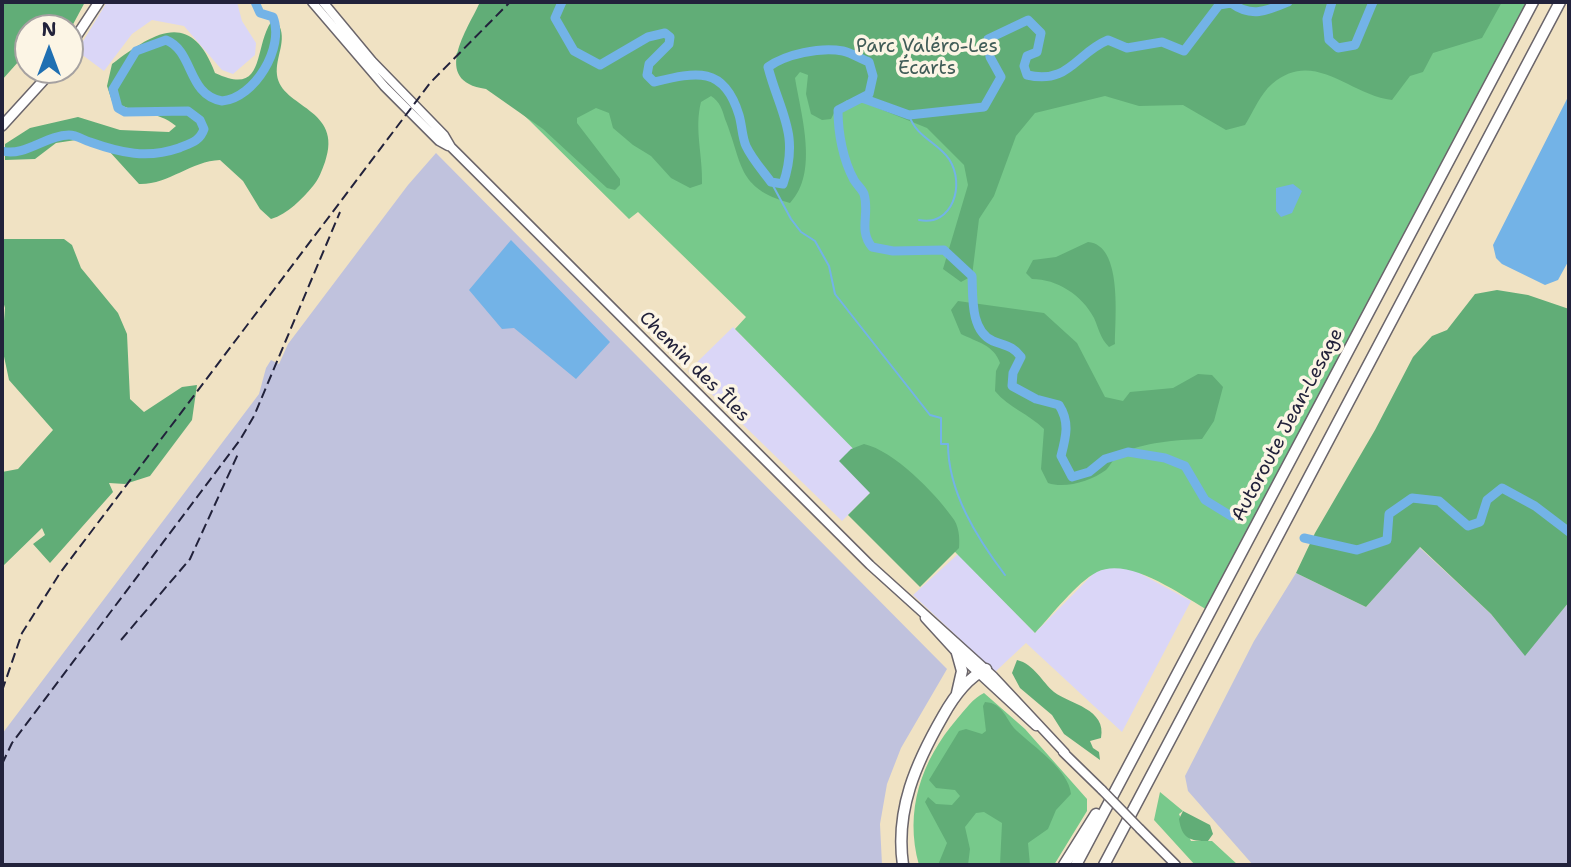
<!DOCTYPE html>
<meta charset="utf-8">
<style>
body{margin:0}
#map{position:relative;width:1571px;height:867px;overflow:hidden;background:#f0e2c3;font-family:"Shantell Sans",sans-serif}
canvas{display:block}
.frame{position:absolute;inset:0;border:4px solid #22223b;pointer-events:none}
.north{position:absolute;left:14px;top:14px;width:70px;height:70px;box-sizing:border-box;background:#fcf5e5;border:2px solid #a5a1a1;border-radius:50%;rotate:0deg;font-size:19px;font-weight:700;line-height:28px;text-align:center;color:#22223b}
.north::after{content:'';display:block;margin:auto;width:24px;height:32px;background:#1f6fb2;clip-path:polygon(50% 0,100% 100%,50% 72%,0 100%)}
</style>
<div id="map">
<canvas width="1571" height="867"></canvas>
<div class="frame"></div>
<div class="north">N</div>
</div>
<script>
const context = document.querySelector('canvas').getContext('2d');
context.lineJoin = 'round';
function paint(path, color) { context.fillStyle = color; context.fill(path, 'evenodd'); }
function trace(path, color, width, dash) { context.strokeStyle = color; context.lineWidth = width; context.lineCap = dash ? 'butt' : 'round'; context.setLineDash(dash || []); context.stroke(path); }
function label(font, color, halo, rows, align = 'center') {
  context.font = font + ' "Shantell Sans",sans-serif'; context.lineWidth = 7; context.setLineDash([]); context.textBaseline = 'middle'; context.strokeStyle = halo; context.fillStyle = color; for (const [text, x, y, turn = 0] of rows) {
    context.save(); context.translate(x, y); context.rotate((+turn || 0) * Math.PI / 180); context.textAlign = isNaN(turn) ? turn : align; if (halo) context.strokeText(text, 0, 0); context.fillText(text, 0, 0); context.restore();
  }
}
const built = new Path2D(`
 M107,2H237L242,21L256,43L255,55L233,74L222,70L184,26L152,20L132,34L104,71L77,51Z
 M733,327L884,479L842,521L688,371Z
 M958,554L1035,633L1094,573L1111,566L1130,568L1191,601L1122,732L1026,643L995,672L913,595Z`);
const industrial = new Path2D(`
 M436,153L947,669L901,748L887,784L880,824L882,865H2V734L259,394L266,368L271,360L279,364L288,344L408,185Z
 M1419,547L1491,614L1525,655L1569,602V865H1253L1188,791L1185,776L1254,641L1296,573L1366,607Z`);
const green = new Path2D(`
 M510,2H1533L1209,611C1181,595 1129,556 1097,572C1077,582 1051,616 1035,633L735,329L746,317L638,212L629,219L529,120L456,54Z
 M984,693L1025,729L1087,799V811L1054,865H919C904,811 921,761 957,719C965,710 973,698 984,693Z
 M1160,792L1183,811L1179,814L1191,841H1212L1238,865H1195L1154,820Z`);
const forest = new Path2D(`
 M2,2H85L70,30L28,28V65L19,61L2,80Z
 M480,2H1502L1482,38L1433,53L1423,72L1410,76L1392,100C1349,95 1314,48 1272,84C1261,93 1253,112 1245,125L1226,130L1183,105L1139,106L1105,96L1035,113L1016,136L994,196L979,219L972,276L961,282L943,269L968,185L964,165L927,128L863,102L847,100L837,107L831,119L822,120L811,114L806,94L808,75L800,72L795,78C801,115 819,173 790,203C736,188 743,163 725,119C722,109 720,102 711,96L701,102C694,129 703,156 702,184L690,188L671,178L651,156L633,145L613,128L609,113L596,108L577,118V123L620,179V185L615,190L607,188L543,129L486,89C430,81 468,29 480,2Z
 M271,22L278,23C288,41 275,56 277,75C281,108 344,108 325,162C322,170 319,179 313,186C302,199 288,214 271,219L260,209L243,181L220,160C191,161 168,185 139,184L109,151L89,138L56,143L35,159L5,160V144L30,128L78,117L120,130L169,132L176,126C157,110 134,114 112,101L107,86L112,64C153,33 191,8 215,73C266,97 253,50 271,22Z
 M2,239H64L72,245L81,268L118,313L127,334L130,399L144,412L182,387L197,385L192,420L150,476L125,484L109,483L113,492L50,563L33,544L45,535L42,528L2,567V472L18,469L53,430L9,380L2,347L5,308L2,298Z
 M1088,242C1123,245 1115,318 1115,344L1109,347C1100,338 1099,329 1094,318C1082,295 1057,279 1032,279L1026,273L1033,260L1056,257Z
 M1497,290L1528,295L1569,309V602L1525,656L1491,614L1420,547L1366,607L1296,573L1315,533L1375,430L1413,357L1432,336L1447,330L1475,294Z
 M958,301L1044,313L1077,343L1105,397L1123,401L1130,392L1173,388L1198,374L1212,375L1223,387L1214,421L1202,439C1176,440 1144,442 1120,454C1114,457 1111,465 1106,470C1091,481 1065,489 1048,483L1041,469L1044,429C1029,414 1009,408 995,391L996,371L1000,363C994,345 977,342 961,334L951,310Z
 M864,444C894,451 934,492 952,517C959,525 960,538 959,548L920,587L848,515L870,493L839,461L851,449Z
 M1017,660C1034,664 1042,682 1054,692C1070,704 1107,709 1101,738L1090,741L1093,748L1099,752L1100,760L1064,734L1052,715L1020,688L1012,673Z
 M985,702C1004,703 1006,721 1017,731C1034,747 1069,770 1071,794L1056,810L1048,829L1028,843L1030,865H1000L1002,823L984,812L976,813L965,827L970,849L968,865H938L947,843L925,802L928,797L936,804L952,805L960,796L955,790L936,788L929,780L959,731L966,729L982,734L986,731L983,706Z
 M1183,811L1210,825L1213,834L1208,841C1190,841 1182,839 1179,819Z`);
const water = new Path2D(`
 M1569,95V260L1558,280L1545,285L1502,264L1496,258L1493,245Z
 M1293,184L1302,191L1292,213L1281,217L1276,211V188Z
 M511,240L610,342L576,379L514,328L502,329L469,290Z`);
const stream = new Path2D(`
 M909,115C916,137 937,142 949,159C966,185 952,227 919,220
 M771,182L791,219L801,232L815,241L829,266L835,294L930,415L941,418V444H948C948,492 977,538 1005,575`);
const river = new Path2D(`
 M562,2L555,18L574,51L600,65L648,37L665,33L670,37L669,44L649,64L647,75L654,82C696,72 724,65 739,115C742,125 742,137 746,146C752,159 763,171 771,182L783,184C800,134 780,113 768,67C786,54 820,47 843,51C852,53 861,59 869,62L873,76L869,94L838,110C838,133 843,160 854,180C857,185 862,189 864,194C870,214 858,230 872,247L893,251L944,250L972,276C973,296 970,331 993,341C1006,346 1013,346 1021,357L1013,373L1012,386L1036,399L1059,405C1070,422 1066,437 1061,456L1072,477L1089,472L1105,459L1128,452L1165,458L1185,466L1205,500L1231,516
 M1332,2L1327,19L1329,40L1338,48L1355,45L1373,2
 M862,98L909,115L984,107L1001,77L990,57L988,39L1028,20L1041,33L1037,52L1027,56L1024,66L1027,75C1069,85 1076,53 1108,40L1127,48L1162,42L1184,51L1219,5L1231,3C1251,18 1267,11 1288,2
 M2,151C25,157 46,135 69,135C77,135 83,140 90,142C121,153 147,159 179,148C191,143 200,141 204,129L200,120L188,111L125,112L118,108L113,89L136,51L166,40C194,51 187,95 222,101C255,98 285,47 273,17L260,13L255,2
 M1304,538L1357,550L1387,540L1389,514L1412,498L1439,501L1468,526L1480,522L1487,500L1502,488L1535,506L1569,532`);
const secondary = new Path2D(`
 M312,2L384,86L439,141L448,146
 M323,2L372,61L444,135L451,147L870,565L993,676L1065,753
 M925,618L957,653L1036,726
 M1063,752L1102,790
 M1140,829L1176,865`);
const primary = new Path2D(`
 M70,46L99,2
 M2,126L53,70`);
const highway = new Path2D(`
 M957,653L962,671L957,693
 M903,865C895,810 916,763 943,716C953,698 967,678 986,669
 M1064,865L1096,814
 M1076,865L1533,2
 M1104,865L1560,2`);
const rail = new Path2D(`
 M121,640L190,559L238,454
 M2,691L22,633L60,573L430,83L510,2
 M2,764L12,743L240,440L254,416L340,212`);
const secondaryBridge = new Path2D(`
 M1102,790L1140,829`);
const parkNames = [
 ["Parc Valéro-Les",927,47],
 ["Écarts",927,69]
];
const streetNames = [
 ["Chemin des Îles",694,367,45],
 ["Autoroute Jean-Lesage",1288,425,-62]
];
paint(built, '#dad6f7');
paint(industrial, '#c0c2dd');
paint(green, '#77c98b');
paint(forest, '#61ad77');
paint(water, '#73b3e7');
trace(stream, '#73b3e7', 2);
trace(river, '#73b3e7', 9);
trace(secondary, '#6a656b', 11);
trace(primary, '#6a656b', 12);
trace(highway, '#6a656b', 13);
trace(secondary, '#fff', 8);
trace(primary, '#fff', 9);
trace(highway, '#fff', 10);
trace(rail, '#22223b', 2, [10, 5]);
trace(secondaryBridge, '#6a656b', 11, []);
trace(secondaryBridge, '#fff', 8);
label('19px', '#405c57', '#fcf5e5', parkNames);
label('19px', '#22223b', '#fcf5e5', streetNames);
</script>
